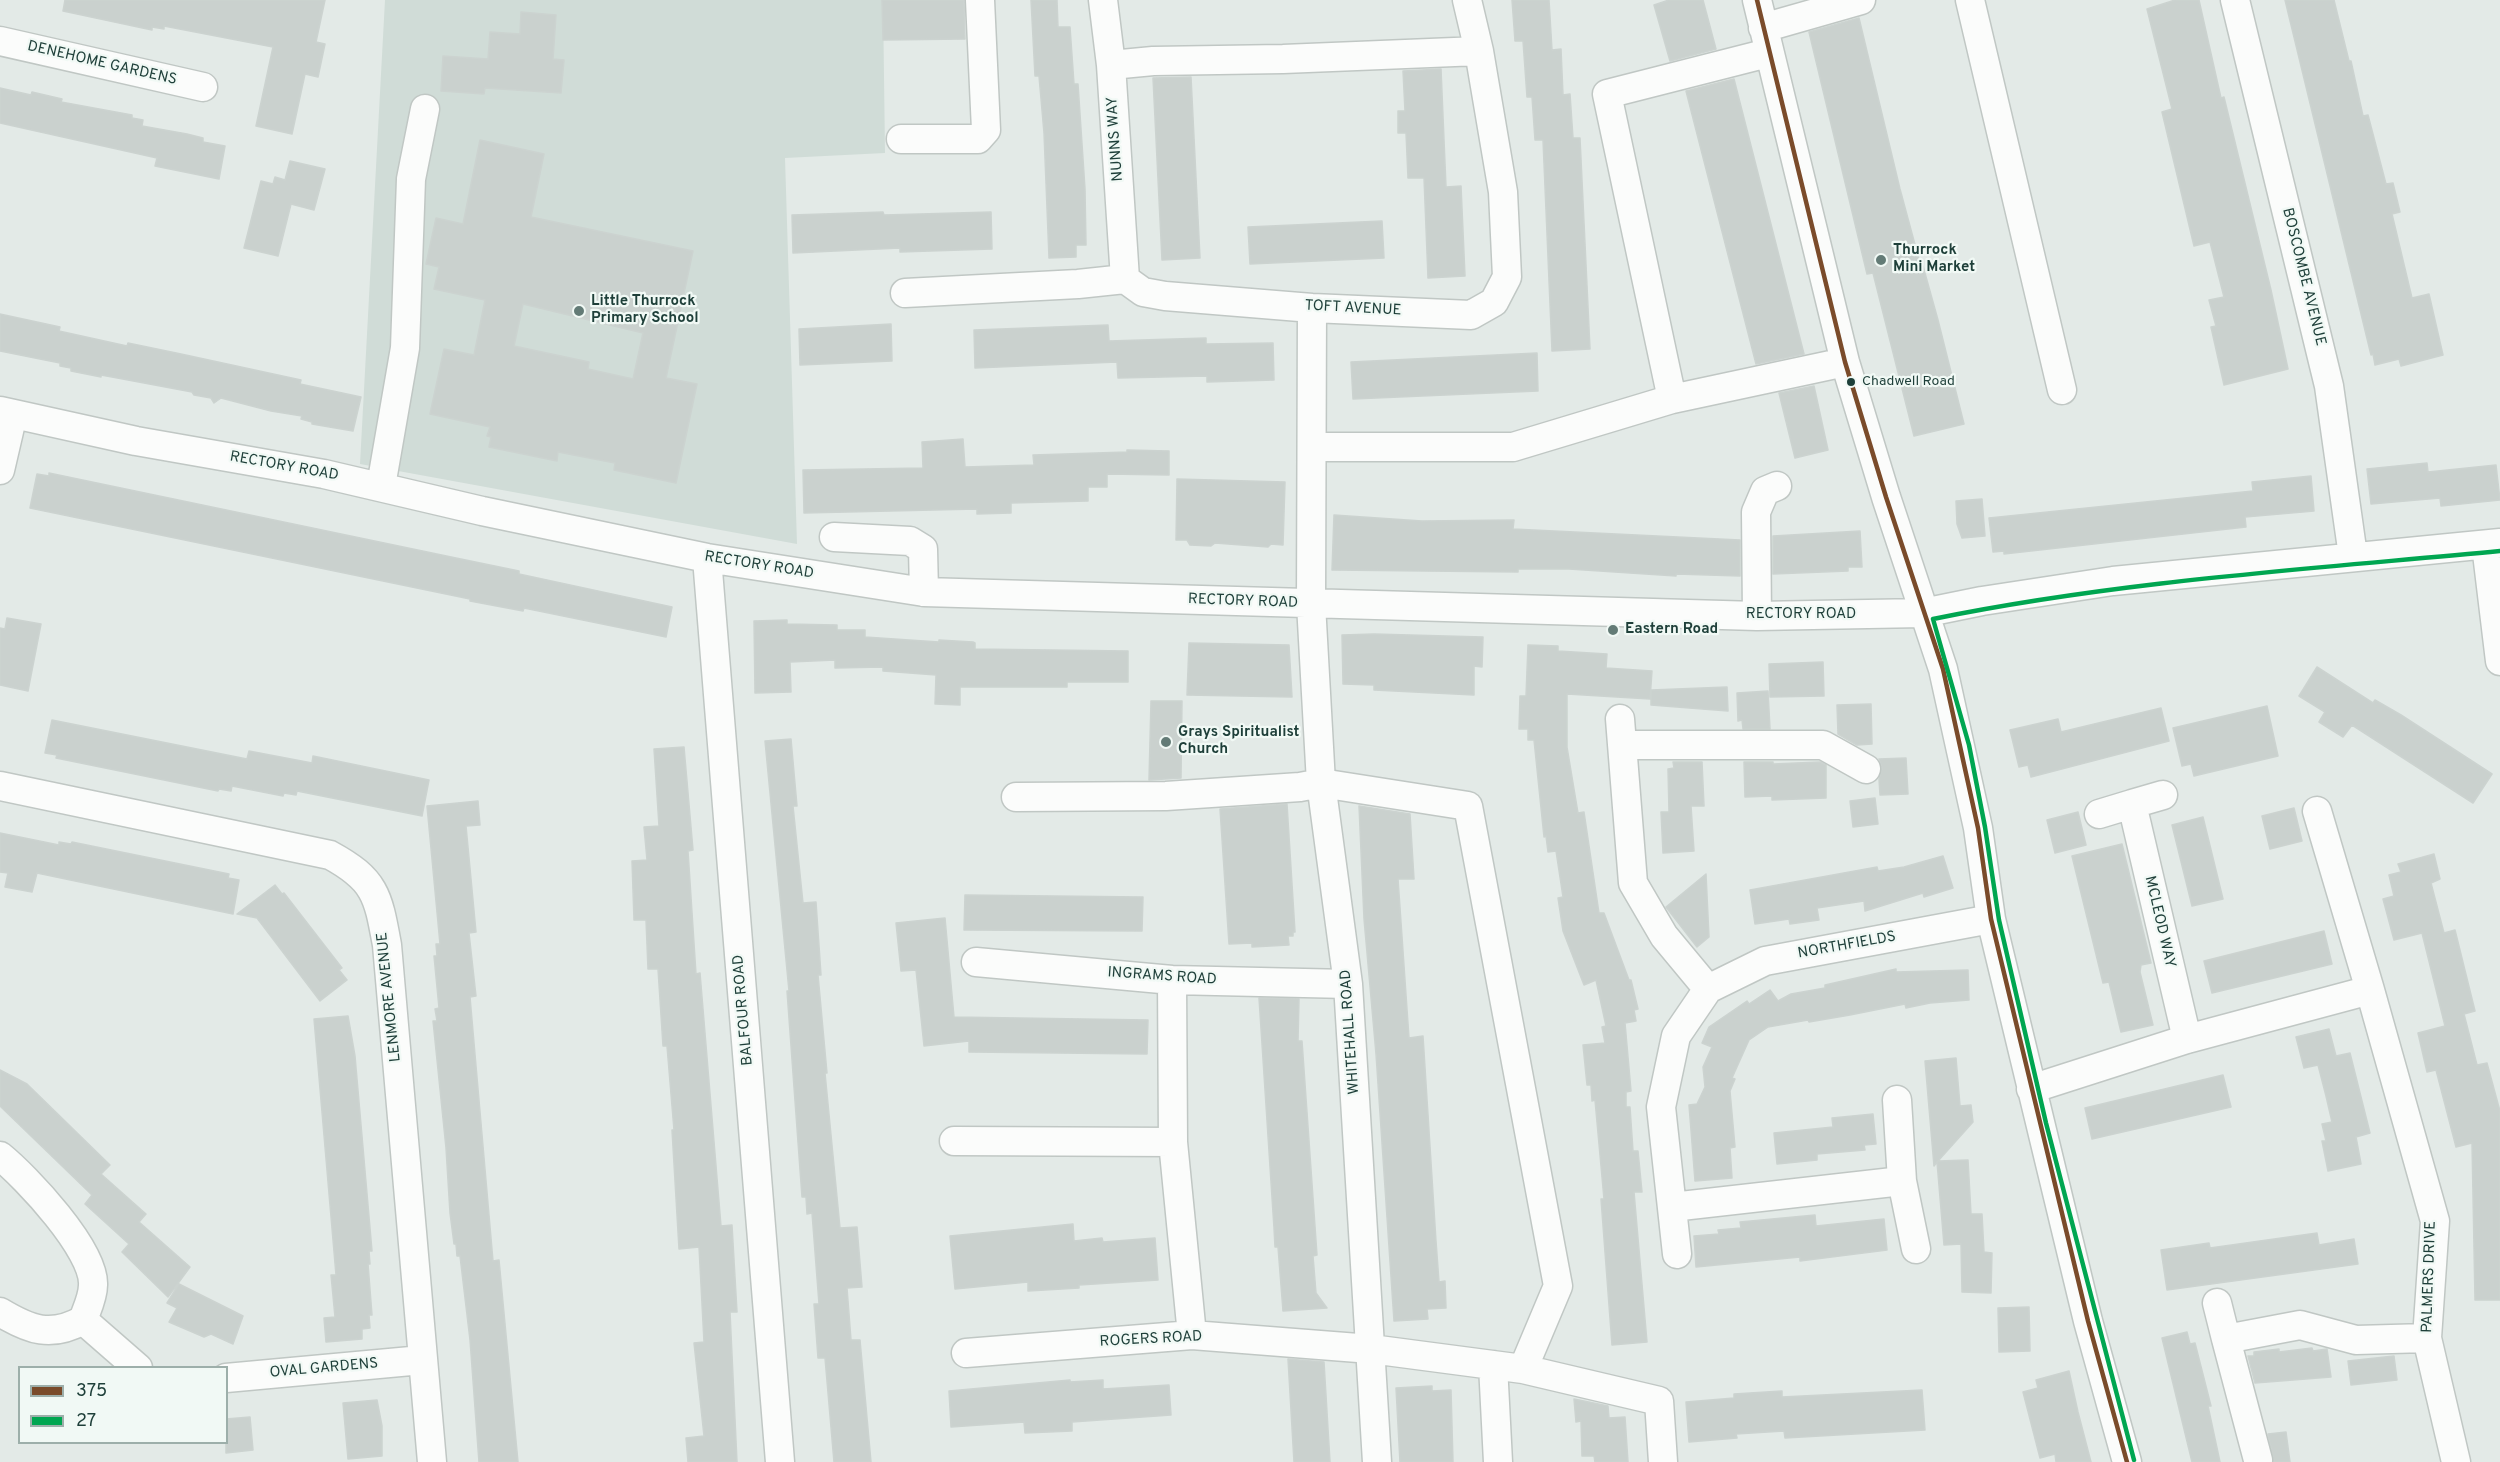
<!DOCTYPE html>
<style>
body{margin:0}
#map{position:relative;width:2500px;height:1462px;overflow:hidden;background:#e3eae7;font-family:Overpass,sans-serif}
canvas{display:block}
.legend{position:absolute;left:18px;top:1366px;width:210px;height:78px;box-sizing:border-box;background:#f1f9f5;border:2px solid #9dafaa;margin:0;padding:8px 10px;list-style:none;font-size:18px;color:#1e3f39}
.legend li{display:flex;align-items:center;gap:12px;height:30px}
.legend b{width:30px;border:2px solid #9dafaa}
</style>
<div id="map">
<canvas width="2500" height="1462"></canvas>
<ul class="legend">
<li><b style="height:8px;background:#7a4b2a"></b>375</li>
<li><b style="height:8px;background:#00a651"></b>27</li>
</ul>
</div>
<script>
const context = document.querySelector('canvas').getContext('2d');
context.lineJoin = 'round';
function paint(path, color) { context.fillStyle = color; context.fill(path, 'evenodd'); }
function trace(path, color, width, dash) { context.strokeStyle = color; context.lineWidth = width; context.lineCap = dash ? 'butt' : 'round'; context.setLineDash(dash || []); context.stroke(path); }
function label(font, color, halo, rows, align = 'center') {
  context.font = font + ' Overpass,sans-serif'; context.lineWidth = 4.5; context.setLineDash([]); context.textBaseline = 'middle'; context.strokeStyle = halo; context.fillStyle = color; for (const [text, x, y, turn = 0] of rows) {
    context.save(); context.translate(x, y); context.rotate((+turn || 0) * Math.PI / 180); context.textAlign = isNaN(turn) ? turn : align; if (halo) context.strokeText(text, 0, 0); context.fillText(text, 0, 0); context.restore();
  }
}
const built = new Path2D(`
 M385,0H883L885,153L785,158L797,544L360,464Z`);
const building = new Path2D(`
 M65,0H325L316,42L325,44L318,77L305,74L292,134L256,126L273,47L164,26V29L152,27V30L63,11Z
 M882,0H964L965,39L883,40Z
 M1031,0H1057L1058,27H1070L1074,84H1078L1085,189L1086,245H1076V257L1049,258L1044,133L1039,76H1035Z
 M1512,0H1549L1552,50L1561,49L1563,95L1570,94L1573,138H1580L1590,349L1552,351L1543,140H1535L1532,97H1527L1523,41H1515Z
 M1669,0H1703L1716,49L1670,61L1654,5Z
 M2175,0H2199L2221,98L2224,97L2271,290L2288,369L2224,385L2211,327L2216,326L2209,300L2224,297L2210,242L2194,246L2162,112L2172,109L2147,9Z
 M2285,0H2334L2349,61H2351L2363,116L2368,115L2386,184L2393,183L2400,212L2392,214L2412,298L2429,294L2443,355L2401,366L2399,359L2375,365L2373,354L2371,355Z
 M521,12L556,15L553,59L564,60L561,93L485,88L484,94L441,91L443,56L488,59L490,32L520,34Z
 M1859,18L1900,189L1921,267L1923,266L1938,320L1964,424L1914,436L1873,273L1867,274L1809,32Z
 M1441,69L1446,187L1461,186L1465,276L1428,278L1424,178H1408L1406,133H1398V111H1405L1403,71Z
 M1191,77L1200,258L1162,260L1153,78Z
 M1734,79L1804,354L1756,364L1686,91Z
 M0,88L31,95L32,92L62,99L61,102L132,115V118L143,120L142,126L187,134L203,138V142L225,146L219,179L155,166L157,158L0,123Z
 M480,140L544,154L531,217L693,251L666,378L697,384L676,483L614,470L615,463L558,452L557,461L489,447L491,437L487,436L490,427L430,414L444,349L474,355L485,300L434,289L439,267L426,264L436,218L463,224ZM523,304L643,333L633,379L588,369L589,362L514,346Z
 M290,161L325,169L314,210L291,204L278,256L244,248L261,181L273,184L275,177L285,180Z
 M883,212L884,215L991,212L992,249L900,252V248L793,253L792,215Z
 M1382,221L1384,258L1250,264L1248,227Z
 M0,314L60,327L59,331L127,346L128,343L181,354L301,380L300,384L361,397L353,431L312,424V422L301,419L302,416L271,411L221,398L214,403L211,398L194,395L192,392L112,377L101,375V377L71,371V368L60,366V363L0,351Z
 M891,324L892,361L800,365L799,329Z
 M1108,325L1109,341L1206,338V344L1273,343L1274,380L1207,382V376L1118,378L1117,362L975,368L974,330Z
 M1537,353L1538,391L1353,399L1351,362Z
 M1814,386L1828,450L1795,458L1779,393Z
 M963,439L965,467L1034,465L1033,455L1127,452V450L1169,451V475L1107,474V487H1088V501L1011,503V513L977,514V509L804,513L803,470L923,468L922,442Z
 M2427,463L2428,472L2496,465L2500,500L2441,506L2440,498L2371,504L2367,469Z
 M49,473L456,558L519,571V574L672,607L666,637L524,608L523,611L470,601V599L30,508L37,474L49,476Z
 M2311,476L2314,511L2245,517L2246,527L2004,554V551L1993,552L1989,518L2253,491L2252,482Z
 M1177,479L1285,482L1283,545L1271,544L1268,547L1215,543L1211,546L1190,545L1187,540H1176Z
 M1982,499L1985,536L1962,538L1957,524L1956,501Z
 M1334,515L1422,521L1514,520L1513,529L1740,540V576L1676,574V576L1569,569H1518V572L1332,570Z
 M1860,531L1862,567H1848V571L1773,574V536Z
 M7,618L41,624L28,691L0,685V628L5,629Z
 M787,620V624L837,625V630H865V637L939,642V640L973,642L975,643V649L1128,651V682H1067V687H960V705L935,704L936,675L883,671V667L835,668V660L790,662L791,692L755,693L754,621Z
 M1374,634L1483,637L1482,667L1474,666V695L1374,690V685L1343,684L1342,635Z
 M1189,643L1289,645L1292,697L1187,695Z
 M1528,645L1558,646V651L1607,654L1606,668L1652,671L1650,699L1567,694V747L1578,813L1584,812L1599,913H1604L1629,980H1631L1638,1009L1634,1010L1636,1021L1625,1023L1631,1091L1626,1092V1107H1630L1633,1151H1638L1642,1192H1634L1647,1342L1612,1345L1601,1199H1604L1595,1100L1592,1101L1591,1085H1587L1583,1045L1605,1043L1602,1027L1606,1026L1596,980L1584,985L1563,931L1558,898L1563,897L1556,851L1548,852L1546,836L1544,837L1534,740H1528V729H1519L1520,696H1526Z
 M1823,662L1824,696L1770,697L1769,664Z
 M2317,667L2373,703L2375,700L2401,715L2492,774L2473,803L2352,725L2343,737L2319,722L2325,712L2299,696Z
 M1727,687L1728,711L1651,705V690Z
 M1768,691L1770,729H1743L1742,720L1738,721L1737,693Z
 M1151,701H1182L1181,778L1149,780Z
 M1871,704L1872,744L1857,745L1838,734L1837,705Z
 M2267,706L2278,756L2194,776L2191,764L2182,766L2173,728Z
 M2161,708L2169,741L2031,777L2028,765L2019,767L2010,730L2058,719L2061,732Z
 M52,720L247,759L249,751L312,763L313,756L429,780L422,816L297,791L296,795L284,793L283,796L232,786L231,791L219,789L218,791L56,758L57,755L45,753Z
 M791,739L797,806H793L803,903L816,902L821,975H818L827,1073H825L840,1228L857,1227L862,1287L847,1288L851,1340H860L871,1462H834L825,1358H818L814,1304H819L812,1213L807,1214L806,1197H802L787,991H789L765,741Z
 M684,747L693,850L688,851L696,974L700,973L721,1226L732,1225L737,1312H730L737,1462H688L686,1438L704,1436L694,1343L704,1342L699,1247L679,1249L672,1130H674L667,1046H663L658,969H648L646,920H634L632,861L647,860L644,827L659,826L654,749Z
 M1906,758L1908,794L1880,795L1879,779L1882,768L1879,759Z
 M1673,762H1702L1704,806H1691L1694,851L1663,853L1661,812H1669L1668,769L1674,768Z
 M1744,762H1773V764L1820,762L1826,765V798L1772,800V796L1745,797Z
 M1875,798L1878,824L1853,827L1850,801Z
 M478,801L480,825L466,826L476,932L469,933L476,996L470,997L493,1261L499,1260L518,1462H479L470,1340L460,1256H457L456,1244H454L450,1213L446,1148L433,1021H437L435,1009L439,1008L434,956H437L436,944H440L427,806Z
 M1287,804L1295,932H1293V936H1288L1289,945L1252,947V943L1229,944L1220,809Z
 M1359,806L1410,814L1414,879H1398L1409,1038L1423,1036L1436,1241L1439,1282L1445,1281L1446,1308L1427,1309L1428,1319L1394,1321L1376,1054L1364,919Z
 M2294,808L2302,841L2270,849L2262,816Z
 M2078,812L2086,845L2055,853L2047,820Z
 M2203,817L2223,899L2192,906L2172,825Z
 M0,833L59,845V842L71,844L72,842L229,874L228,878L239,880L233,914L37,873L32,892L5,887L8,873L0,872Z
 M2122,844L2151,963L2141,965L2140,972L2153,1025L2121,1032L2109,982L2103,983L2072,856Z
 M2434,854L2440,879L2431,883L2444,933L2455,930L2475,1011L2464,1014L2477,1065L2487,1063L2500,1111V1300H2475L2472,1143L2456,1147L2436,1070L2427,1072L2418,1033L2445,1026L2422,933L2394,940L2383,899L2394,896L2389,875L2401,872L2398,864Z
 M1943,856L1953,888L1924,897L1923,893L1865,911L1864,901L1817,908L1819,920L1790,924L1789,919L1755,924L1750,890L1877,867L1878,871L1904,867Z
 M1706,874L1709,937L1697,947L1666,907Z
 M275,885L282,894L284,893L342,968L339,970L347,980L320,1001L257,918L237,914Z
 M965,895L1143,897L1142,931L964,930Z
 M945,918L954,1017L1148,1020L1147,1054L969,1052V1041L924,1046L916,970L901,971L896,923Z
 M2324,931L2332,964L2212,993L2204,961Z
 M1896,969V972L1968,970L1969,1000L1930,1003L1906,1008L1905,1004L1850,1015L1809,1022L1808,1020L1768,1027L1749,1040L1732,1078L1735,1079L1730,1091L1735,1147L1730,1148L1732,1178L1695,1181L1689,1105L1697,1104L1705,1087L1703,1067L1712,1047L1702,1043L1709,1027L1747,1001L1749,1004L1770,990L1778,1001L1791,994L1825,988V985Z
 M1259,998L1299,999L1298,1041H1302L1317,1255L1313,1256L1316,1293L1327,1308L1283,1311L1278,1247H1275L1274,1228Z
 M348,1016L355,1056L372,1251H369L370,1264H368L372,1315H369L370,1328L362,1329V1339L326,1342L324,1318L335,1317L331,1275H336L314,1019Z
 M2329,1029L2336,1056L2350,1053L2370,1133L2356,1137L2361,1164L2328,1171L2322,1141H2326L2322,1124L2332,1122L2326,1096L2318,1065L2304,1068L2296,1037Z
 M1956,1058L1960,1106L1971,1105L1973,1122L1938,1161L1968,1160L1971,1214H1982L1984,1252L1992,1253L1991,1293L1962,1292L1961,1244L1944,1245L1937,1162L1934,1166L1925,1061Z
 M0,1070L27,1084L110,1165L101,1174L146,1214L139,1222L190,1267L168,1297L122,1252L129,1244L85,1204L92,1195L0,1106Z
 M2223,1075L2231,1107L2092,1139L2085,1108Z
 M1873,1114L1876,1144L1864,1145L1865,1150L1817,1154V1160L1777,1164L1774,1133L1833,1127L1832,1118Z
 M1815,1215L1816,1226L1884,1219L1887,1250L1800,1261V1257L1696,1267L1694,1236L1719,1234L1718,1230L1741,1228L1740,1222Z
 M1073,1224L1074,1241L1102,1238L1103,1242L1155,1238L1158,1280L1079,1285V1288L1028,1291V1282L955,1289L950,1236Z
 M2317,1233L2319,1245L2354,1239L2358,1264L2167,1290L2161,1250L2209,1243L2210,1248Z
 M179,1284L243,1316L233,1344L211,1334L204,1337L169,1322L177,1308L167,1303Z
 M2029,1307L2030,1351L1999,1352L1998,1308Z
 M2187,1332L2190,1344L2195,1343L2211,1406H2208L2220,1462H2192L2184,1429L2162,1338Z
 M2312,1348L2313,1351L2327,1349L2331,1377L2255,1383L2248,1356H2254V1352L2279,1349V1352Z
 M2394,1356L2397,1380L2351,1385L2348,1361Z
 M1288,1359L1324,1362L1330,1462H1294Z
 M2069,1371L2078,1412L2091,1462H2056L2055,1454L2040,1458L2023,1392L2038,1388L2036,1380Z
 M1070,1380V1382L1103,1380V1389L1169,1385L1171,1415L1072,1422V1431L1025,1433L1024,1422L951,1427L949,1391Z
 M1432,1386V1391L1451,1390L1453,1462H1400L1396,1388Z
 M1922,1390L1925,1430L1785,1438L1784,1431L1736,1434L1737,1438L1689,1442L1686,1402L1734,1398V1394L1782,1391V1397Z
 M1574,1399L1608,1406L1609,1418L1625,1417L1628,1462H1595L1594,1456H1582L1581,1421L1576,1422Z
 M377,1400L382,1426V1456L348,1459L343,1403Z
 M250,1417L253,1450L226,1453V1419Z
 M2286,1432L2290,1462H2274L2268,1434Z`);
const minor = new Path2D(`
 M1103,0L1111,65L1125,279
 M1757,0L1845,362L1886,497L1943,669L1978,828L1991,919L2088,1321L2127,1462
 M1970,0L2062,390
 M2235,0L2329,386L2353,556
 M1763,28L1861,0
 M0,41L203,87
 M1111,65L1153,61L1283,59L1479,51
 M901,139H978L986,130L980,0
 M905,293L1078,284L1125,279L1143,292L1165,296L1312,308L1471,315L1494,302L1507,277L1503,192L1479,51L1467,0
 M1312,308L1311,604L1321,783L1348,984L1377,1462
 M1672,399L1607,94L1768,53
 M0,411L136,441L324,474L482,511L707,558L924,592L1757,616L1923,613L1982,601L2113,581L2500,543
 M1312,447H1513L1672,399L1845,362
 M0,470L13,414
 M381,486L405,348L411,179L425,109
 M834,537L910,541L923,549L924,592
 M2486,545L2500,661
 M707,558L780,1462
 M1757,616L1756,512L1765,491L1777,486
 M1620,719L1633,883L1664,936L1708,989
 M1622,745H1823L1866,769
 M0,786L330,855C376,880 378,896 387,945L432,1462
 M1016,797L1166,796L1300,787L1321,783L1468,806L1558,1286L1523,1369
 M2132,804L2163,795
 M2317,811L2370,990
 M2099,814L2132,804L2187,1039
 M976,962L1172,980L1348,984
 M1172,980L1173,1142L1192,1335
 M2031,1089L2187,1039L2370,990L2435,1221L2427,1338L2456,1462
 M1897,1100L1902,1181L1916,1249
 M954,1141L1173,1142
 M0,1156C26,1177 95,1250 93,1285C93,1297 87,1309 83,1320C51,1338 30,1330 0,1312
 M1672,1207L1902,1181
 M1677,1254L1661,1107L1676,1036L1708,989L1765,961L1991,919
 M2217,1303L2226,1339
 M83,1320L138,1368
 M966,1353L1192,1335L1371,1349L1523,1369L1659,1401L1663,1462
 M1493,1365L1498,1462
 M226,1378L422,1360
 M2258,1460L2226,1339L2300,1325L2356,1340L2427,1338`);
const bus1 = new Path2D(`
 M1757,0L1845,362L1886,497L1943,669L1978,828L1991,919L2088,1321L2127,1462`);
const bus2 = new Path2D(`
 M2134,1460L2046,1123L1999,920L1985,827L1969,745L1933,619C2119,581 2311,569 2500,551`);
const markers = [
 [1881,260,6,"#637b76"],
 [579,311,6,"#637b76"],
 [1851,382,5,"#1e3f39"],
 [1613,630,6,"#637b76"],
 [1166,742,6,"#637b76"]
];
const busNames = [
 ["Chadwell Road",1862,382]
];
const streetNames = [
 ["DENEHOME GARDENS",102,64,13],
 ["NUNNS WAY",1116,139,-94],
 ["BOSCOMBE AVENUE",2303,277,76],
 ["TOFT AVENUE",1353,309,3],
 ["RECTORY ROAD",284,467,10],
 ["RECTORY ROAD",759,566,9],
 ["RECTORY ROAD",1243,602,2],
 ["RECTORY ROAD",1801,615],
 ["MCLEOD WAY",2159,922,77],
 ["NORTHFIELDS",1847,946,-10],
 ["INGRAMS ROAD",1162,977,4],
 ["LENMORE AVENUE",390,997,-96],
 ["BALFOUR ROAD",744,1010,-95],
 ["WHITEHALL ROAD",1351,1032,-94],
 ["PALMERS DRIVE",2430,1277,-88],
 ["ROGERS ROAD",1151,1340,-3],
 ["OVAL GARDENS",324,1369,-5]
];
const poiNames = [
 ["Thurrock",1893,251],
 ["Mini Market",1893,268],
 ["Little Thurrock",591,302],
 ["Primary School",591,319],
 ["Eastern Road",1625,630],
 ["Grays Spiritualist",1178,733],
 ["Church",1178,750]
];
paint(built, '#d0dcd7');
paint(building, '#cad1ce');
trace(building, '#ccd3d0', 1.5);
trace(minor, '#c0c7c4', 31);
trace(minor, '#fbfcfb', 28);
trace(bus1, '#7a4b2a', 4.5);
trace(bus2, '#00a651', 4.5);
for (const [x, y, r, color] of markers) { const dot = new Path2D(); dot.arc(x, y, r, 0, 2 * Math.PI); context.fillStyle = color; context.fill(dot); trace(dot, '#f1f9f5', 2); }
label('14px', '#1e3f39', '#f1f9f5', busNames, 'left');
label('15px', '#1e3f39', '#f1f9f5', streetNames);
label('bold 15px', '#1e3f39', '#f1f9f5', poiNames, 'left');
</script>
